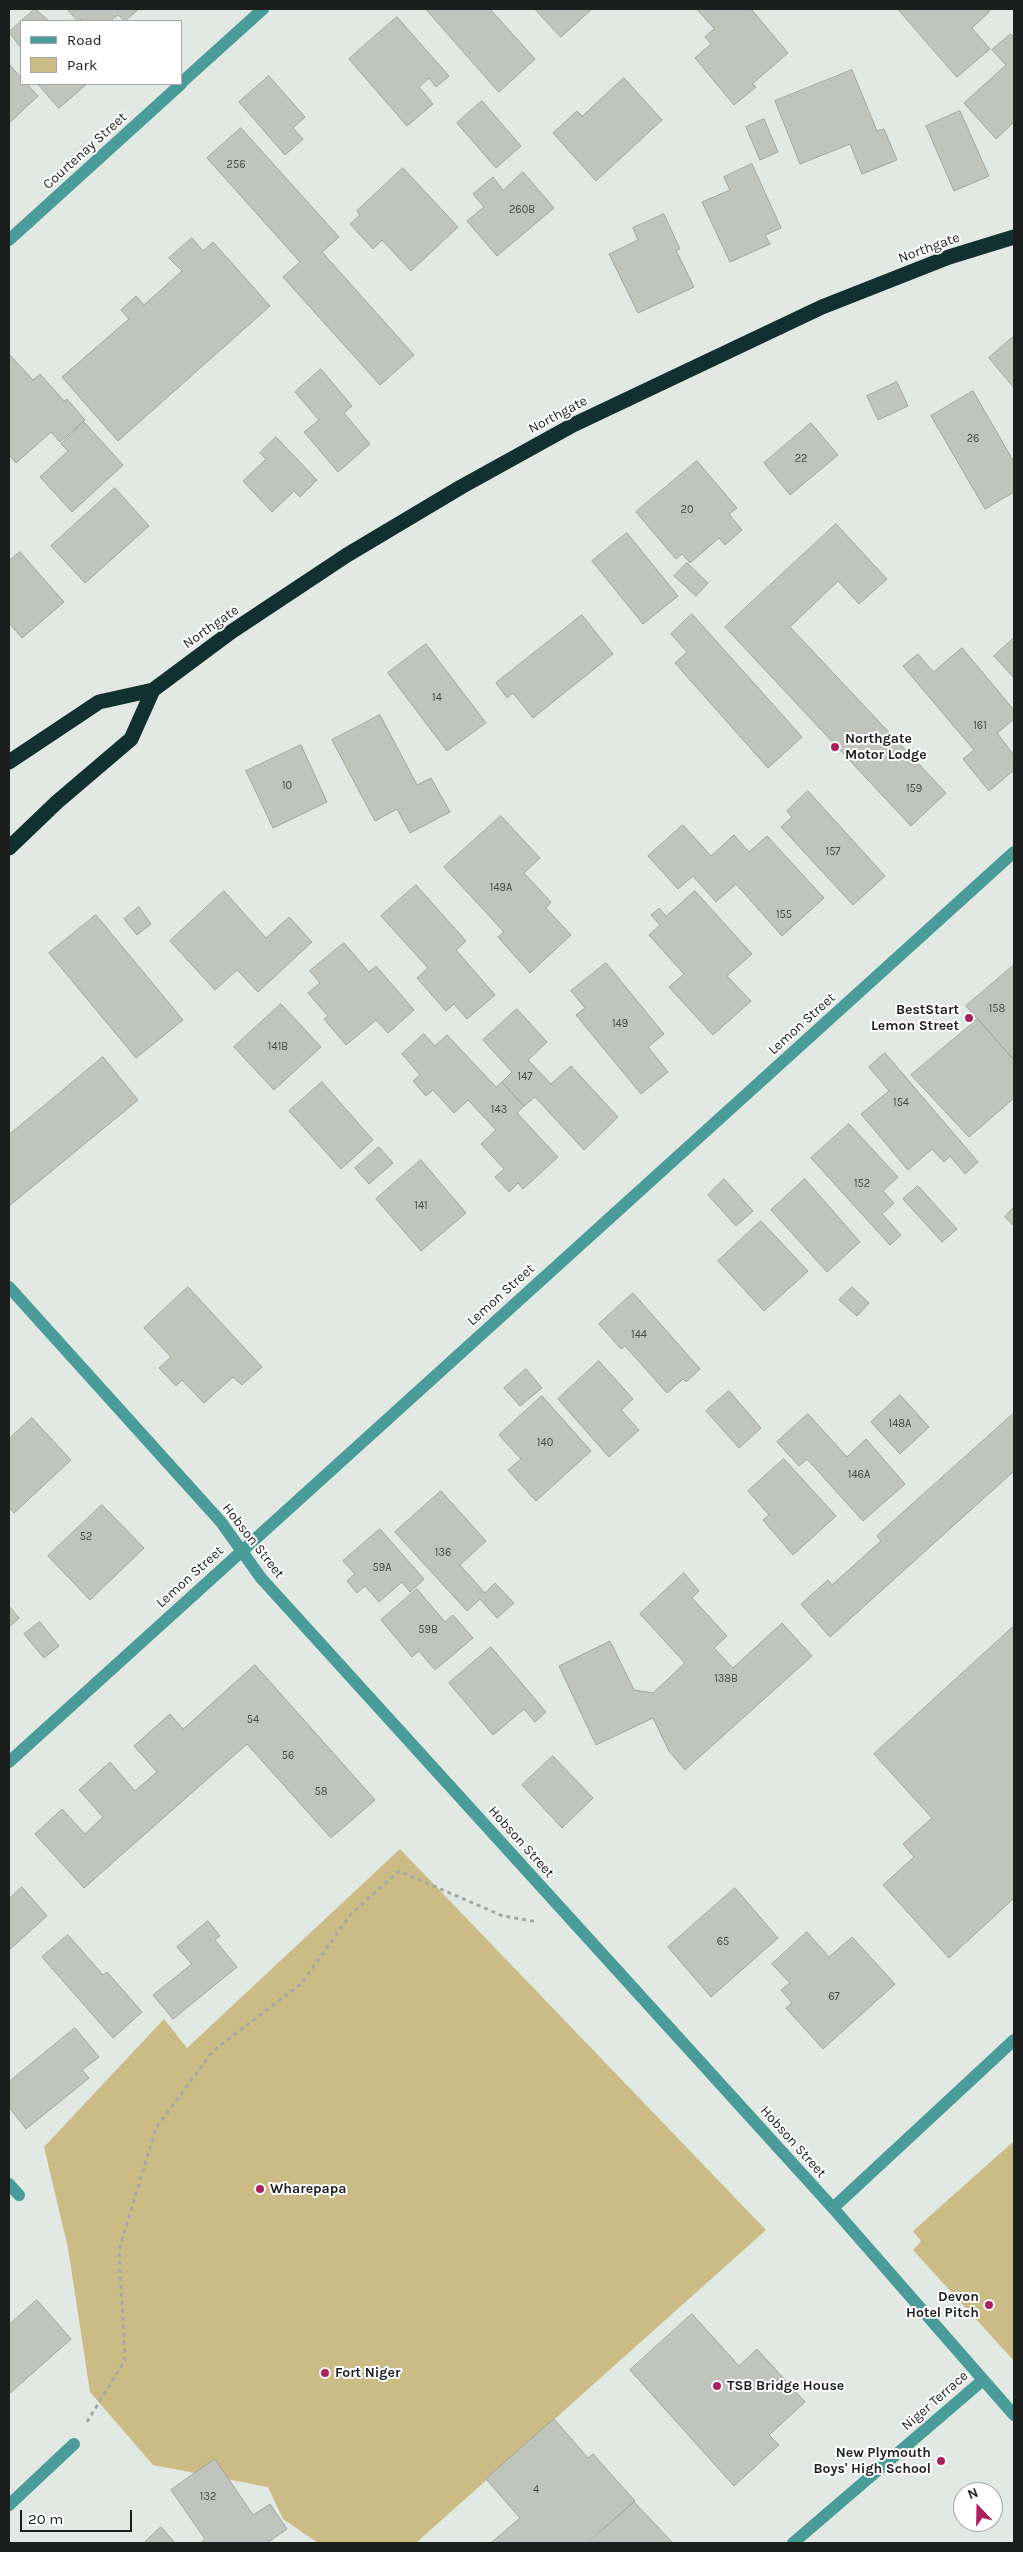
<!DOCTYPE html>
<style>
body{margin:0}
#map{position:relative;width:1023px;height:2552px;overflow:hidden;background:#e2e9e5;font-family:Karla,sans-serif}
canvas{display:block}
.frame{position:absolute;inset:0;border:10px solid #1c1e1d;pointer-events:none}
.legend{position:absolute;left:20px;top:20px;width:162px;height:65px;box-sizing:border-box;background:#fff;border:1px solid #a4a5a5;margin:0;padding:6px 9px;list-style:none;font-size:15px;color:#1c1e1d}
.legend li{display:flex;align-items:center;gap:10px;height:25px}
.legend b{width:25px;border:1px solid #a4a5a5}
.north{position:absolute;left:953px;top:2482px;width:50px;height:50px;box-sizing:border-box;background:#fff;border:1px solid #a4a5a5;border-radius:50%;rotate:339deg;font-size:14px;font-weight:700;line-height:20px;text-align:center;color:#1c1e1d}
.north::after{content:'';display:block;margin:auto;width:18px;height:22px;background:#ac2060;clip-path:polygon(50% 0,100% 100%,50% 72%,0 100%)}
.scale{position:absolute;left:20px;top:2510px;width:112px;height:22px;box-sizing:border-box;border:2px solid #1c1e1d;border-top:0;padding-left:6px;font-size:15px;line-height:18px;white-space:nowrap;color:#1c1e1d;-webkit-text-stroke:4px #fff;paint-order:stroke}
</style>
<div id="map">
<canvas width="1023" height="2552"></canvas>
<div class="frame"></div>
<ul class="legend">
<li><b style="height:6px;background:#499c98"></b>Road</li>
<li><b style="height:14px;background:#cbbc85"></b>Park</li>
</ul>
<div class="north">N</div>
<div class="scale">20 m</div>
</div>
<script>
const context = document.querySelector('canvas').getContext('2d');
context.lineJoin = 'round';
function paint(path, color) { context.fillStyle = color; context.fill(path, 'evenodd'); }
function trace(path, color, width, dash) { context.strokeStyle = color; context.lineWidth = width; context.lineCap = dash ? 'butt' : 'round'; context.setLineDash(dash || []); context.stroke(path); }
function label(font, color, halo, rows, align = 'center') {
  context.font = font + ' Karla,sans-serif'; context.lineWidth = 4; context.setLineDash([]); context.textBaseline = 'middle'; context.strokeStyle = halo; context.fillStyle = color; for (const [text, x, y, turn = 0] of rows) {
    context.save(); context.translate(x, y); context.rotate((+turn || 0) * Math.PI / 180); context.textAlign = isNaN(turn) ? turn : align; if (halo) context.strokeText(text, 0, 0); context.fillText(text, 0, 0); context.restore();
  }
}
const green = new Path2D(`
 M400,1849L766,2230L416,2543H318L283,2519L268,2487L153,2465L90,2392L68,2248L44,2147L164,2019L187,2048Z
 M1014,2141V2361L913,2250L921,2241L913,2231Z`);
const building = new Path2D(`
 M35,9L49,21H21V48L9,32Z
 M67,9H139L125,21L118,15L110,21H83L81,19L78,21Z
 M426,9H490L535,59L499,92Z
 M535,9H592L561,37Z
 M697,9H751L788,53L752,84L756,87L734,105L695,58L711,44L705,37L714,29Z
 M898,9H990L988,13L972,28L990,49L957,77Z
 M397,17L449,76L436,87L429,78L419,87L433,104L407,126L349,59Z
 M1011,34L1014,38V122L996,139L964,103L1006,65L992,50Z
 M9,64L21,78V84H27L38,96L9,123Z
 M852,70L877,131L884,129L897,160L862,174L850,144L800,164L775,101Z
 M269,76L305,117L293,128L303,139L285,155L239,102Z
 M624,78L662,120L596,181L553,133L577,111L582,116Z
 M38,84H87L59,108Z
 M482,101L521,146L496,168L457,123Z
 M960,111L989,176L954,191L926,126Z
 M764,119L778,152L760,160L746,127Z
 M241,128L339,237L322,252L414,355L380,385L283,277L300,262L207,158Z
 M752,164L781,228L765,235L770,244L730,262L702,202L730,190L724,177Z
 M403,168L458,227L411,271L382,240L373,249L350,224L360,215L357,211Z
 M523,172L554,208L497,256L467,221L484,207L473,194L493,177L503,190Z
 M664,214L680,249L676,250L694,287L638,313L609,254L638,240L633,228Z
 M192,238L203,251L213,242L270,306L118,441L62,377L129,319L121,310L136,296L144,305L182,271L169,258Z
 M1014,336V388L989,358Z
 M9,354L33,380L40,374L64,401L67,399L85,420L60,442L51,432L16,463L9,455Z
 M321,369L352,406L344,413L370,444L338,472L304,432L319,420L295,392Z
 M897,382L908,406L878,420L867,396Z
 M973,391L1014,462V492L985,509L931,416Z
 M84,422L123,465L72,512L40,477L68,451L61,444Z
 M811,423L838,455L790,495L764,463Z
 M276,437L317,480L300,497L294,491L272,512L243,481L266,459L260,453Z
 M697,461L737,508L729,514L742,530L725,545L719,538L690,563L682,554L676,559L636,512Z
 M115,488L149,526L85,583L51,546Z
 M836,524L887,579L859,604L838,581L790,627L946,793L911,826L725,627Z
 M627,533L678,596L643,624L592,561Z
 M20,552L64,602L22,638L9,623V561Z
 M687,563L708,583L696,596L674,576Z
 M692,614L802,737L768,768L675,663L687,652L671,634Z
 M582,615L613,654L533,718L513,693L507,698L496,683Z
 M1014,638V678L994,656Z
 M426,644L486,723L447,751L388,673Z
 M962,648L1014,710V719L997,733L1014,755V770L989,791L963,759L974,750L903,666L918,654L933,672Z
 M380,715L417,785L431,778L450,812L410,833L397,809L375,821L332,740Z
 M301,745L327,802L273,828L246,771Z
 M808,791L885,876L853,905L781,827L792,817L787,811Z
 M501,816L540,858L524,873L551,902L546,908L571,935L530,973L498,937L504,932L444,867Z
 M683,825L711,856L734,835L749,852L767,836L824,898L782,936L736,884L716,902L693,876L678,889L648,856Z
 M416,885L466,941L456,950L495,995L467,1019L454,1004L446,1011L417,978L428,968L381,916Z
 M224,891L266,938L289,917L312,942L258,992L237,970L215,990L170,941Z
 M695,891L752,954L727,976L751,1001L713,1035L669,987L684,974L649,935L660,925L651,915L659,908L666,916Z
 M139,907L151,924L137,935L124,919Z
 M96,915L183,1020L136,1058L49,953Z
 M344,943L369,972L376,966L414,1010L388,1033L376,1020L346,1045L324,1019L328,1016L308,993L320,983L310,971Z
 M606,963L664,1034L648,1047L668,1072L641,1094L576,1015L585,1008L571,991Z
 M1014,965V1060L966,1006Z
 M281,1004L321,1047L274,1090L234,1047Z
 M517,1009L547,1042L528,1060L551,1084L571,1066L618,1117L584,1150L535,1097L524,1106L502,1082L512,1072L483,1040Z
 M978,1019L1014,1060V1098L969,1137L911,1075Z
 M424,1034L435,1046L447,1035L496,1087L502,1082L524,1106L517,1113L558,1157L523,1189L518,1183L509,1192L495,1177L504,1169L481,1144L496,1130L468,1100L454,1113L433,1090L426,1096L413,1081L420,1075L402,1054Z
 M885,1053L978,1162L965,1174L950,1156L944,1162L932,1149L908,1170L861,1114L889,1091L869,1067Z
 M103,1057L138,1100L9,1206V1135Z
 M322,1082L373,1140L341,1169L289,1111Z
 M849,1124L898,1177L883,1191L894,1203L882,1214L901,1235L890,1245L811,1158Z
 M379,1147L393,1163L369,1184L355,1168Z
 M421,1160L466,1213L421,1251L376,1199Z
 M724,1179L753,1211L736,1226L708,1195Z
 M805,1179L860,1242L827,1272L771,1210Z
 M918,1186L957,1229L942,1242L903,1199Z
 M1014,1207V1226L1005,1217Z
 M761,1221L808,1271L764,1311L718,1261Z
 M188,1287L262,1367L242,1385L233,1377L204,1403L182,1380L176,1386L159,1368L171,1357L144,1328Z
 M852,1287L869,1303L857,1316L839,1300Z
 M633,1293L700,1369L686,1382L683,1379L667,1393L625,1346L621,1349L599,1324Z
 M599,1361L633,1399L621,1410L639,1430L609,1457L558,1399Z
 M526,1369L542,1388L520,1406L504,1388Z
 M729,1391L761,1428L739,1448L706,1411Z
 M900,1395L929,1427L900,1454L871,1422Z
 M542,1396L591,1451L536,1501L508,1470L521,1459L499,1435Z
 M1014,1413V1471L830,1637L801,1604L828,1580L832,1585L881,1541L877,1536Z
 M808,1414L847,1457L866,1439L905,1484L863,1521L807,1459L799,1466L777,1442Z
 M32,1418L71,1460L14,1513L9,1507V1439Z
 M784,1459L836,1516L793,1555L763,1520L769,1515L748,1491Z
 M441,1491L486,1541L460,1565L485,1593L495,1583L514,1603L497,1618L480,1599L467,1611L395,1532Z
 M102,1505L144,1548L90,1600L48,1556Z
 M380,1529L424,1579L410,1592L402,1582L379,1602L365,1586L357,1593L347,1581L355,1574L343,1561Z
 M684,1573L699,1591L692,1598L727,1636L714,1648L733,1668L782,1623L812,1656L685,1770L669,1751L653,1718L596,1745L559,1666L610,1641L634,1690L653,1693L685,1663L640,1614Z
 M417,1589L445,1622L453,1615L473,1638L435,1670L419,1651L412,1657L381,1620Z
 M9,1606L19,1618L9,1627Z
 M40,1622L59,1646L44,1658L24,1634Z
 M1014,1626V1898L949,1958L883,1885L914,1857L903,1844L932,1818L874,1754Z
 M491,1647L546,1712L535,1722L524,1709L493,1735L449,1683Z
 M255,1665L375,1800L331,1838L247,1744L84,1888L35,1834L62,1809L85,1834L103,1817L79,1790L110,1762L135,1791L157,1772L134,1746L170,1714L183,1729Z
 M553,1756L593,1798L562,1828L522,1785Z
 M22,1887L47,1916L9,1950V1899Z
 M735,1888L778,1938L711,1997L668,1947Z
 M208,1921L220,1936L215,1940L237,1967L173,2019L153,1995L192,1964L177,1947Z
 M807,1932L829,1957L852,1937L895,1984L823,2049L786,2008L792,2003L781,1990L790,1983L772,1964Z
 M68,1935L103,1975L107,1972L142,2012L113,2038L42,1957Z
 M75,2028L99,2057L82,2070L89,2078L26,2129L9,2107V2082Z
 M37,2300L71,2339L9,2394V2325Z
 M692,2314L739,2366L757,2349L805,2402L769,2435L779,2445L734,2486L630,2370Z
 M554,2419L588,2458L593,2454L635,2501L586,2543H491L520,2518L486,2479Z
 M215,2459L253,2515L270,2504L287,2529L267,2543H200L205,2539L171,2490Z
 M634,2502L673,2543H589Z
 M161,2527L175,2543H144Z`);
const path = new Path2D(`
 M87,2422L125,2360L119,2250L156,2128L213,2051L302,1983L350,1915L399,1871L503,1916L538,1922`);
const lane = new Path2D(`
 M9,2184L19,2195
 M833,2208L1014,2040`);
const street = new Path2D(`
 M181,83L263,9
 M9,240L181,84
 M9,1287L221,1522L261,1578L833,2208L1014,2415
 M9,1762L1014,852
 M9,2505L74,2444
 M793,2543L983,2380`);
const highway = new Path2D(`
 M9,762L99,702L153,690L231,632L347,555L461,487L573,425L822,307L949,257L1014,237
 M9,848L57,802L131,739L153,690`);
const markers = [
 [835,747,5,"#ac2060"],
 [969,1018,5,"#ac2060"],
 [260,2189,5,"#ac2060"],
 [989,2305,5,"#ac2060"],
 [325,2373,5,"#ac2060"],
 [717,2386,5,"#ac2060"],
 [941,2461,5,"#ac2060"]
];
const numberNames = [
 ["256",236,165],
 ["260B",522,210],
 ["26",973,439],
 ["22",801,459],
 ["20",687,510],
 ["14",437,698],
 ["161",980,726],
 ["10",287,786],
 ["159",914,789],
 ["157",833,852],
 ["149A",501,888],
 ["155",784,915],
 ["158",997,1009],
 ["149",620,1024],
 ["141B",278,1047],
 ["147",525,1077],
 ["154",901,1103],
 ["143",499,1110],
 ["152",862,1184],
 ["141",421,1206],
 ["144",639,1335],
 ["148A",900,1424],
 ["140",545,1443],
 ["146A",859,1475],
 ["52",86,1537],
 ["136",443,1553],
 ["59A",382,1568],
 ["59B",428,1630],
 ["138B",726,1679],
 ["54",253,1720],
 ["56",288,1756],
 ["58",321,1792],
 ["65",723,1942],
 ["67",834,1997],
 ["4",536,2490],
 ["132",208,2497]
];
const streetNames = [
 ["Courtenay Street",85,151,-42],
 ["Northgate",929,248,-20],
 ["Northgate",558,415,-28],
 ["Northgate",211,627,-35],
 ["Lemon Street",802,1024,-42],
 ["Lemon Street",501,1295,-42],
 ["Hobson Street",253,1541,52],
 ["Lemon Street",190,1577,-42],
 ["Hobson Street",521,1842,48],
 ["Hobson Street",793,2142,48],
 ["Niger Terrace",935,2401,-41]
];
const poiNames = [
 ["Northgate",845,739],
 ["Motor Lodge",845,755],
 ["BestStart",959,1010,"right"],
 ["Lemon Street",959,1026,"right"],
 ["Wharepapa",270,2189],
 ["Devon",979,2297,"right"],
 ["Hotel Pitch",979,2313,"right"],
 ["Fort Niger",335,2373],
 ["TSB Bridge House",727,2386],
 ["New Plymouth",931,2453,"right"],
 ["Boys' High School",931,2469,"right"]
];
paint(green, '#cbbc85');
paint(building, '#c1c4bd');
trace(building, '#a1a49d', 1);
trace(path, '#a3a8a5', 3, [4, 4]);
trace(lane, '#499c98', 12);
trace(street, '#499c98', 12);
trace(highway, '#12302f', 15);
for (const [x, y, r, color] of markers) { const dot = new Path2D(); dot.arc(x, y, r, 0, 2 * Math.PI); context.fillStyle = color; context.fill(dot); trace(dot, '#fff', 2); }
label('11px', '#454845', null, numberNames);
label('14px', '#1c1e1d', '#fff', streetNames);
label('bold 14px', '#1c1e1d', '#fff', poiNames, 'left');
</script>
